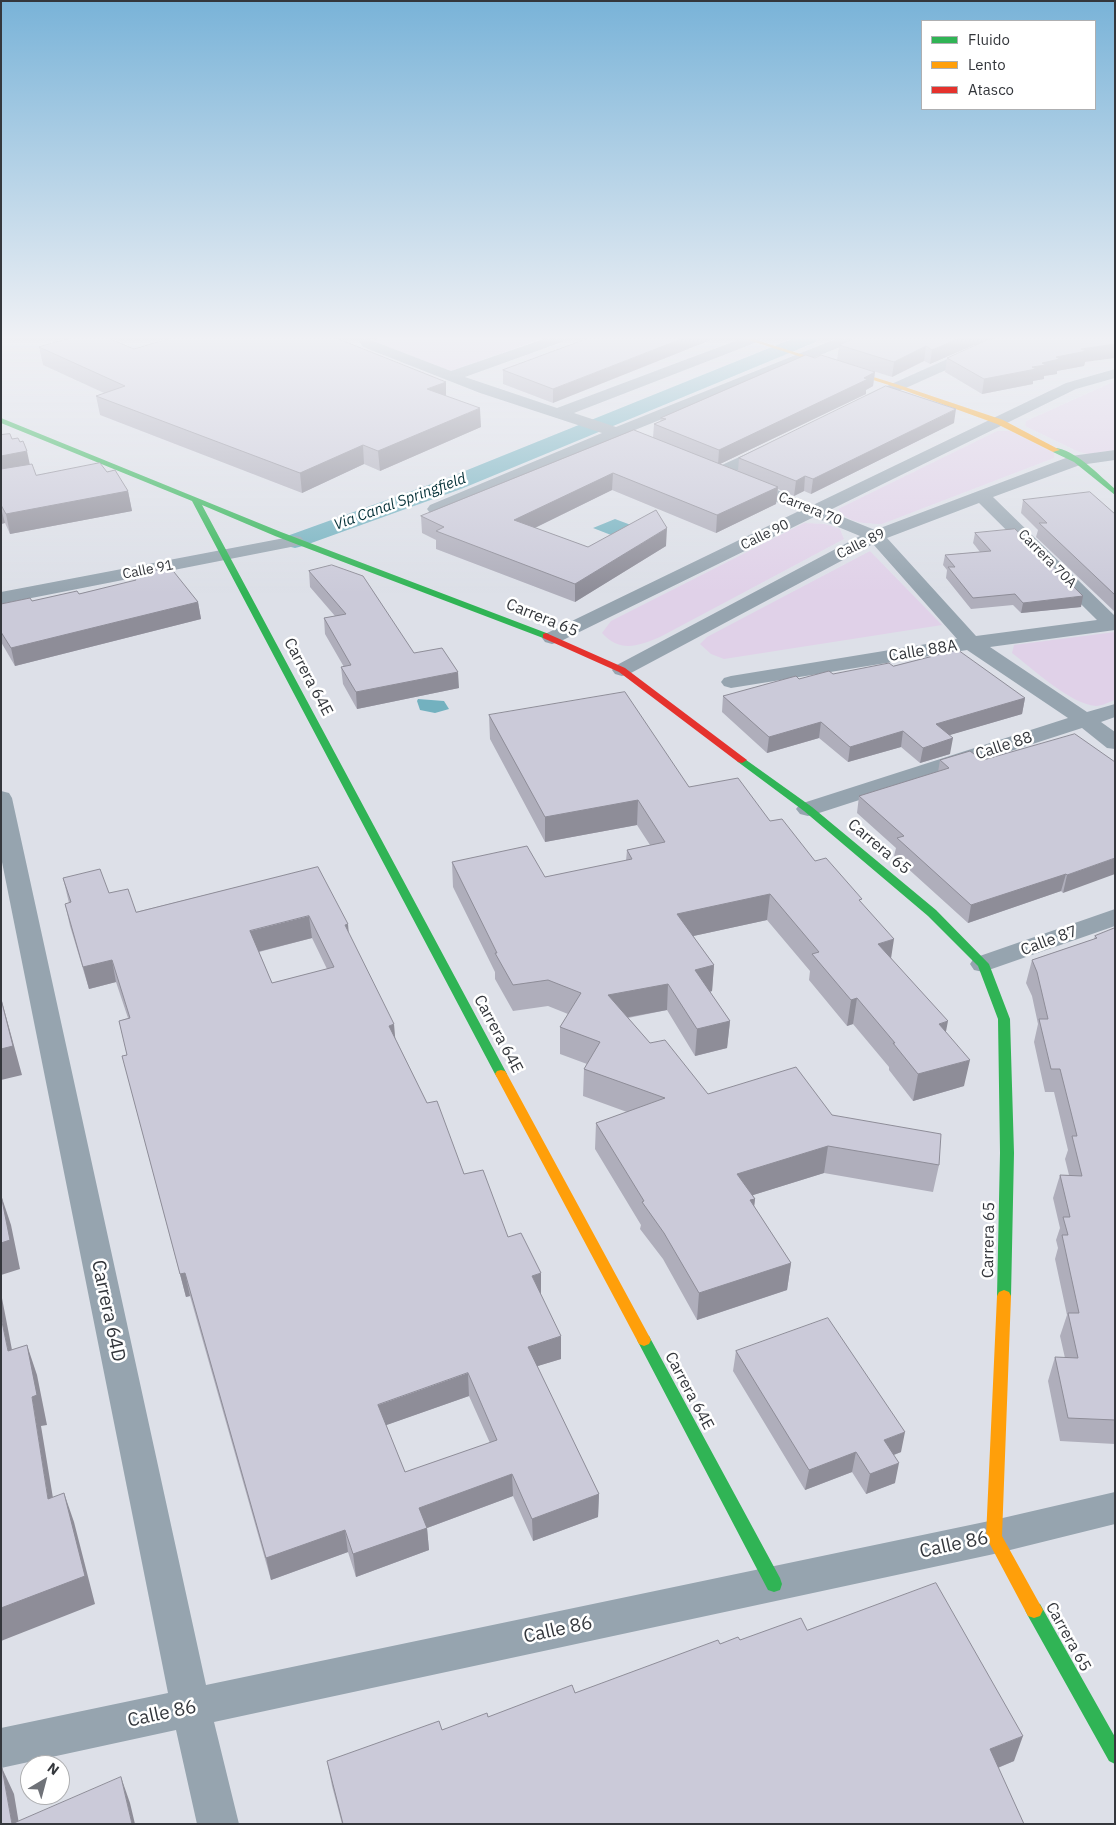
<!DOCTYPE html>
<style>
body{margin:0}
#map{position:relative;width:1116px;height:1825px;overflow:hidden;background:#dde0e8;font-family:"IBM Plex Sans",sans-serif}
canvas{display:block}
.frame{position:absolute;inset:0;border:2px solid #34373c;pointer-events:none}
.legend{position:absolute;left:921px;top:20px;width:175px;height:90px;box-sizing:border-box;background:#fff;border:1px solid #aeafb1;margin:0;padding:6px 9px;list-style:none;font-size:15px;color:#34373c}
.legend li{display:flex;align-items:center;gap:10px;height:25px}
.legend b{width:25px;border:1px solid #aeafb1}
.north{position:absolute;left:20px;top:1755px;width:50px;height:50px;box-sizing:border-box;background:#fff;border:1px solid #aeafb1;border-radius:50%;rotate:37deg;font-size:14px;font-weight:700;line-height:20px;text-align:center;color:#34373c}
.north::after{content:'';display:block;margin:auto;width:18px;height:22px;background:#6f7278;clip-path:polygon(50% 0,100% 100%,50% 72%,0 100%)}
</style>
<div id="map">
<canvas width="1116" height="1825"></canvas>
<div class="frame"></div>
<ul class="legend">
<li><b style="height:6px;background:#30b455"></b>Fluido</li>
<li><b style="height:6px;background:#ff9f0a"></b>Lento</li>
<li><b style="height:6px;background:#e5322d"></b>Atasco</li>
</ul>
<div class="north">N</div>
</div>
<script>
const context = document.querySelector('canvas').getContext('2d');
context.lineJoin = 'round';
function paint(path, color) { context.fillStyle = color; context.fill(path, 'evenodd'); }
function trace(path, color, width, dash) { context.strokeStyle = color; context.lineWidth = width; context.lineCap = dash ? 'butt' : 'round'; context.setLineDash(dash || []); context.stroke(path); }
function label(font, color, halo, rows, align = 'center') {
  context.font = font + ' "IBM Plex Sans",sans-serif'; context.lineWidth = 5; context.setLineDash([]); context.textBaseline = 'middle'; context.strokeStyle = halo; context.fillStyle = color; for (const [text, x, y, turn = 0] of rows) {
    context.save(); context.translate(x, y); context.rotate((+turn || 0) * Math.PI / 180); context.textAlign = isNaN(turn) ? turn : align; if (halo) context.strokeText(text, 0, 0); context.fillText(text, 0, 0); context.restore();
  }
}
const green = new Path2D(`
 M378,338H544L451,371L374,342Z
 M1115,381V450L1088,454L1079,452L1025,426L1026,421Z
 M997,431H1010L1054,453V458L882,524C867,524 847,523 838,509Z
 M804,523L825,524L840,529L844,539L660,637C638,646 620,653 602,633L611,621Z
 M870,551L942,625L724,659L711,654L700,644L707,637Z
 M1115,632V700C1109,702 1102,706 1096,706C1070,704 1033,669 1012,653L1014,645Z`);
const water = new Path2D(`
 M615,519L631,525L611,535L593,528Z
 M418,699L444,701L449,709L435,713L420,710L417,701Z`);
const canal = new Path2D(`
 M794,338H818L816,342L461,489L303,546L295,548L287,546L283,541L287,536L445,479Z`);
const street = new Path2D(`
 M356,338H370L373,341L451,371L547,338H567L565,341L465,377L557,408L743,338H762L760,341L574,413L616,427L838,338H857L855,341L630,432L660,444L662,447L660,450H648L616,438L436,514L430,513L427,509L430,505L602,433L480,393L363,347Z
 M1008,338H1030L1028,341L984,353L879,400H869L866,397L869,394L974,347Z
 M1115,369V378L1076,389L828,511L875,530L1071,456L1115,450V460L1080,465L993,497L1115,616V630L990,647L1087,712L1115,704V717L1101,722L1115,732V749L1107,748L1082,728L816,814L808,816L800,814L796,809L800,804L1068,718L967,650L731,688L724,686L721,682L724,678L731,676L957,639L873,544L629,674L622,676L615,674L612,670L615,666L860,536L814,517L559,642L552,644L545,642L542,638L545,634L799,511L739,487L737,483L739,479H751L813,505L1066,383ZM979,503L1097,620L976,636L887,538Z
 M768,444L774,446L776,449L774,452L725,477H713L711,473L713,469Z
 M295,536L301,537L304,541L301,545L1,604V592Z
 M1,791L9,793L12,798L206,1685L994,1520L1115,1492V1524L994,1554L214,1722L239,1824H197L176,1730L1,1768V1728L168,1693L1,857Z
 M1115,909V926L983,972L974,970L970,964L974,958Z`);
const fast = new Path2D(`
 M1,418L281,532L549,634V638H543L275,536L202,505L507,1074L505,1077H497L495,1074L192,501L1,423Z
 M1053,448C1073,447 1101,477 1115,489V495L1074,462L1053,452Z
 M742,757L812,807L936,910L989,964L1010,1019L1014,1153L1011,1296L1009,1300L1004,1302L999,1300L997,1296L1000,1153L998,1019L978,966L928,916L804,811L738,762L737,760L738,758Z
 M644,1334L649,1336L780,1578L782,1584L780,1590L774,1592L768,1590L637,1340L639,1336Z
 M1034,1602L1040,1604L1115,1737V1764L1109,1761L1028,1616L1025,1610L1028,1604Z`);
const slow = new Path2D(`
 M742,338H750L899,385L1003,420L1060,450L1053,452L997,424L895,387Z
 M501,1070L505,1071L507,1074L649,1336L651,1340L649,1344L644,1346L639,1344L495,1074L497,1071Z
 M1004,1290L1009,1292L1011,1296L1002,1536L1043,1610L1040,1616L1034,1618L1028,1616L986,1537L997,1296L999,1292Z`);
const jam = new Path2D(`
 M546,633L625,668L747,760L742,763L738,762L619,672L543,638V634Z`);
const wall = new Path2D(`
 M589,338L553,403L503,384V370Z
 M1115,338L1085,362L1084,366L1057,371V374L1044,376V379L1033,381V384L982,394L945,372L947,358L980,344L974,345L930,364L924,361L892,377L837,360L839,345Z
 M39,347L134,349L446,396L481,427L380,471L364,464L302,493L100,415L96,396L104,393L43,365Z
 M815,358L875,372L873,386L866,390V394L720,464L738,471L739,458L954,423L811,494L804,491L794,496L778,489L776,504L716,533L612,490L535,528L588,547L666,546L575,602L436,549V540L422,533L421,516L653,438L654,424L660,422L661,418Z
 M1,435L12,439L36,475L107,472L128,491L132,511L10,534L5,523L1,524Z
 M1023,500L1115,514V612L1036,537L1038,530L1021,513Z
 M975,533L1081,607L1021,613L1013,605L971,609L946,578L947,570L943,565L945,555L980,552L973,543Z
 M309,571L414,653L459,688L357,709L343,684L341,667H344L325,634L324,618L335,616L310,587Z
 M133,576L198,602L201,619L15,666L1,642V604L32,601L79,594L134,581Z
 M893,666L1025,698L1022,714L949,735L950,754L920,763L901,747L848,762L819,738L767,753L722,712L723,696L799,679Z
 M489,715L689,787L770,821L862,904L891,958L946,1032L964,1086L913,1101L889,1070V1067L853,1024L847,1026L809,980L810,971L767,920L693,936L714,965L712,991L710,992L730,1021L727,1048L695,1056L667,1010L628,1018L650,1043L708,1094L832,1115L939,1165L933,1192L824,1173L753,1195L755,1199L754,1206L791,1263L787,1290L697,1320L663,1259L640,1229L641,1225L595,1149L596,1123L627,1112L583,1096L584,1069L587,1064L560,1054V1027L568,1014L548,1006L513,1011L495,979V972L453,887L452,862L545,877L626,861L627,850L650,845L637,825L545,842L490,739Z
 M940,760H982L1115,762L1063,893L1061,891L968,923L894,856L896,848L857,813L859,796L938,772Z
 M318,867L395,1038L427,1103L464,1174L508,1237L541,1295L561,1359L537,1366L599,1494L598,1517L533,1541L513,1496L427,1528L429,1550L356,1577L348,1552L271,1580L190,1296L186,1297L128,1078L122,1056L127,1055L119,1021L128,1018L116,982L89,989L70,926L65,904L69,903L63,878L109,893L136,912ZM312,938L327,969L272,983L259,952ZM469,1396L490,1443L405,1472L386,1425Z
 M1115,928V1444L1060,1441L1048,1381L1055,1357L1065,1358L1060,1336L1067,1315L1055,1259L1058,1248L1056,1240L1060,1228L1053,1198L1060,1175H1069L1065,1159L1068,1150L1054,1092H1045L1034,1042L1038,1024L1032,996L1026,983L1032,960L1094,939L1095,936Z
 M736,1351L901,1452L894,1455L895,1483L866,1494L852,1472L805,1490L733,1371Z
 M807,1630L1014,1761L998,1768L1024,1824H342L332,1786L327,1761L575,1693L720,1644Z`);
const shadedWall = new Path2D(`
 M684,338H716L553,403V389Z
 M960,338H1002L974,345L930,364L932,350Z
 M1115,344V358L1085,362L1084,366L1057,371V374L1044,376V379L1033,381V384L982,394L984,379L1042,363L1081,349Z
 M926,346L924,361L892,377L894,362Z
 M875,372L873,386L866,390V394L718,465L719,450Z
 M446,382V401L427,389Z
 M480,408L481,427L380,471L378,451Z
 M956,409L954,423L811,494L813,479Z
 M363,445L364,464L302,493L300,473Z
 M27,451L31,470L1,476V456Z
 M613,473L612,490L514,538V520Z
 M805,476L804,491L794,496L796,481Z
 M778,487L776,504L716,533L717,515Z
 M128,491L132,511L10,534L6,514Z
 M1,508L5,523L1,524Z
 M667,528L666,546L575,602V584Z
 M1083,596L1081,607L1021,613L1023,603Z
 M198,602L201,619L15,666L11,648Z
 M458,672L459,688L357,709L356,692Z
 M1025,698L1022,714L933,740L936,724Z
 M821,722L819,738L767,753L769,737Z
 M903,731L901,747L848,762L850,747Z
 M953,738L950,754L920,763L923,748Z
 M638,800L637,825L545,842V817Z
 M1115,858V874L1063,893L1067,875Z
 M1066,874L1061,891L968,923L971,905Z
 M770,894L767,920L675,940L677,914Z
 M309,916L312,938L253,953L250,931Z
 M348,924L350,946L345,925Z
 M894,939L890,965L878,944Z
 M112,960L116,982L89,989L83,967Z
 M714,965L712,991L693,996L695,970Z
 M668,984L667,1010L607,1021L608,995Z
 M1,998L22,1075L1,1080Z
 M857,998L853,1024L847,1026L851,1000Z
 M730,1021L727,1048L695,1056L697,1029Z
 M948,1021L943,1047L939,1024Z
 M394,1024L396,1047L389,1026Z
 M970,1060L964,1086L913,1101L918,1074Z
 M828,1146L824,1173L734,1201L737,1174Z
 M1,1195L11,1225L20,1269L1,1275Z
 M755,1199L752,1225L750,1200Z
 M791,1263L787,1290L697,1320L699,1293Z
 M185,1273L190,1296L186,1297L180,1274Z
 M541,1273V1296L532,1276Z
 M1,1293L18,1381L8,1351L1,1317Z
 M561,1336V1359L528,1369V1347Z
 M27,1345L37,1375L47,1425L41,1426L58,1528L48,1499L32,1397Z
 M468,1373L469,1396L381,1427L378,1405Z
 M905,1432L901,1452L880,1460L884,1440Z
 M856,1452L852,1472L805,1490L809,1470Z
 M899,1463L895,1483L866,1494L870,1474Z
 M512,1474L513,1496L427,1528L429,1550L356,1577L353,1554L419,1508Z
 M64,1493L74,1522L95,1604L1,1641V1608Z
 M599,1494L598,1517L533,1541L532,1519Z
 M345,1530L348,1552L271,1580L266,1558Z
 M1023,1736L1014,1761L980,1775L990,1749Z
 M2,1768L14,1794L19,1824H12Z
 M121,1777L130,1803L135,1824H132Z`);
const building = new Path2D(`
 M71,338H108L134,349L171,338H336L446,382L427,389L480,408L378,451L363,445L300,473L96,396L125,386L39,347Z
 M589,338H684L553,389L503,370Z
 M856,338H960L932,350L926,346L894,362L839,345Z
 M997,338H1115V344L1081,349L1087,351L1056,357L1060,359L1042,363L1046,365L1032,367L1036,369L984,379L947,358L987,340Z
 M806,355L815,358L821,355L875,372L864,378L868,379L719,450L654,424L666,419L661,418Z
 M886,386L956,409L813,479L805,476L796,481L739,458Z
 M634,430L778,487L717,515L613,473L514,520L588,547L656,510L667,528L575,584L436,531L444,527L421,516Z
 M10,434L12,439L18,438L20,442L23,441L27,451L1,456V435Z
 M100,463L107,472L115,470L128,491L6,514L1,505V469L32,464L36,475Z
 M1090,492L1115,514V595L1039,523H1047L1023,500Z
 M1015,529L1083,596L1023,603L1015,594L973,598L948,567H955L945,555L991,551L975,533Z
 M332,565L363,576L414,653L442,648L458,672L356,692L341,667L351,665L324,618L346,614L309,571Z
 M170,567L198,602L11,648L1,632V604L30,598L32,601L77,591L79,594L136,580L133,576Z
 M958,650L1025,698L936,724L953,738L923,748L903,731L850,747L821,722L769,737L723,696L796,676L799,679L829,671L833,674L889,663L893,666Z
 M625,692L689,787L738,778L770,821L782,819L815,861L826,858L862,899L859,900L894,939L878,944L948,1021L939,1024L970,1060L918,1074L893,1043H895L857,998L851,1000L812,954L819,952L770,894L677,914L714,965L695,970L730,1021L697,1029L668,984L608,995L650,1043L665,1040L708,1094L796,1067L832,1115L941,1134L939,1165L828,1146L737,1174L755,1199L750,1200L791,1263L699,1293L664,1233L642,1202L644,1201L596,1123L665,1098L584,1069L600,1042L560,1027L581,993L548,980L513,985L495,953H497L452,862L527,846L545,877L632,859L627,850L665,842L638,800L545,817L489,715Z
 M1075,734L1115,762V858L1067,875L1066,874L971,905L897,838L904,836L859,796L949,768L940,760L970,751L982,760Z
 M318,867L348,924L345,925L394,1024L389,1026L427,1103L437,1101L464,1174L483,1170L508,1237L521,1233L541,1273L532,1276L561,1336L528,1347L599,1494L532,1519L512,1474L419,1508L427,1528L353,1554L345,1530L266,1558L185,1273L180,1274L122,1056L127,1055L119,1021L130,1018L112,960L83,967L65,904L71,902L63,878L100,869L109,893L128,889L136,912ZM309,916L334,967L272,983L250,931ZM468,1373L497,1440L405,1472L378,1405Z
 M1115,928V1420L1068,1418L1055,1357L1078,1358L1068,1313H1079L1062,1235H1068L1063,1217H1070L1060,1175L1082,1176L1072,1136H1077L1060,1069H1051L1039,1019H1048L1037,972L1032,960L1097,938L1095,936Z
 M1,999L13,1046L1,1049Z
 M1,1195L10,1240L1,1243Z
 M1,1317L8,1351L27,1345L37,1395L32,1397L48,1499L64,1493L85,1576L1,1608Z
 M828,1318L905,1432L884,1440L899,1463L870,1474L856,1452L809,1470L736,1351Z
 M936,1583L1023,1736L990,1749L1024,1824H343L327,1761L439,1721L442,1730L487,1713L488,1717L572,1685L575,1693L718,1640L720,1644L738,1637L740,1640L801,1618L807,1630Z
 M2,1768L12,1824H1Z
 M121,1777L132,1824H12Z`);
const farStreetnames = [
 ["Carrera 70",810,509,22],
 ["Calle 90",765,535,-26],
 ["Calle 89",861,544,-26],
 ["Carrera 70A",1047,559,45],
 ["Calle 91",148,570,-11]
];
const farWaternames = [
 ["Via Canal Springfield",400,502,-20]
];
const streetNames = [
 ["Carrera 65",542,618,22],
 ["Calle 88A",923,651,-9],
 ["Carrera 64E",308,677,62],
 ["Calle 88",1004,746,-18],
 ["Carrera 65",879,847,40],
 ["Calle 87",1049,941,-20],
 ["Carrera 64E",498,1034,62],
 ["Carrera 65",989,1240,-89],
 ["Carrera 64E",689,1391,62],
 ["Carrera 65",1068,1637,61]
];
const nearStreetnames = [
 ["Carrera 64D",108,1311,78],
 ["Calle 86",954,1545,-12],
 ["Calle 86",558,1630,-12],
 ["Calle 86",162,1714,-12]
];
paint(green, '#e0d1e8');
paint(water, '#73b1bf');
paint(canal, '#73b1bf');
paint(street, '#96a4af');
paint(fast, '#30b455');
paint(slow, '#ff9f0a');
paint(jam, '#e5322d');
paint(wall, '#afaebb');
paint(shadedWall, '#8e8d98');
paint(building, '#cbcad9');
trace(building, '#8e8d98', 1);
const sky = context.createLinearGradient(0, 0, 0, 593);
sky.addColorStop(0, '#79b3d8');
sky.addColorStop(0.57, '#f0f1f5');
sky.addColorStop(1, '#f0f1f500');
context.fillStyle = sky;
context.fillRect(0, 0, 1116, 593);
label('14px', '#34373c', '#fff', farStreetnames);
label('italic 15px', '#053138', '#fff', farWaternames);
label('16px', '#34373c', '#fff', streetNames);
label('19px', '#34373c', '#fff', nearStreetnames);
</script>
